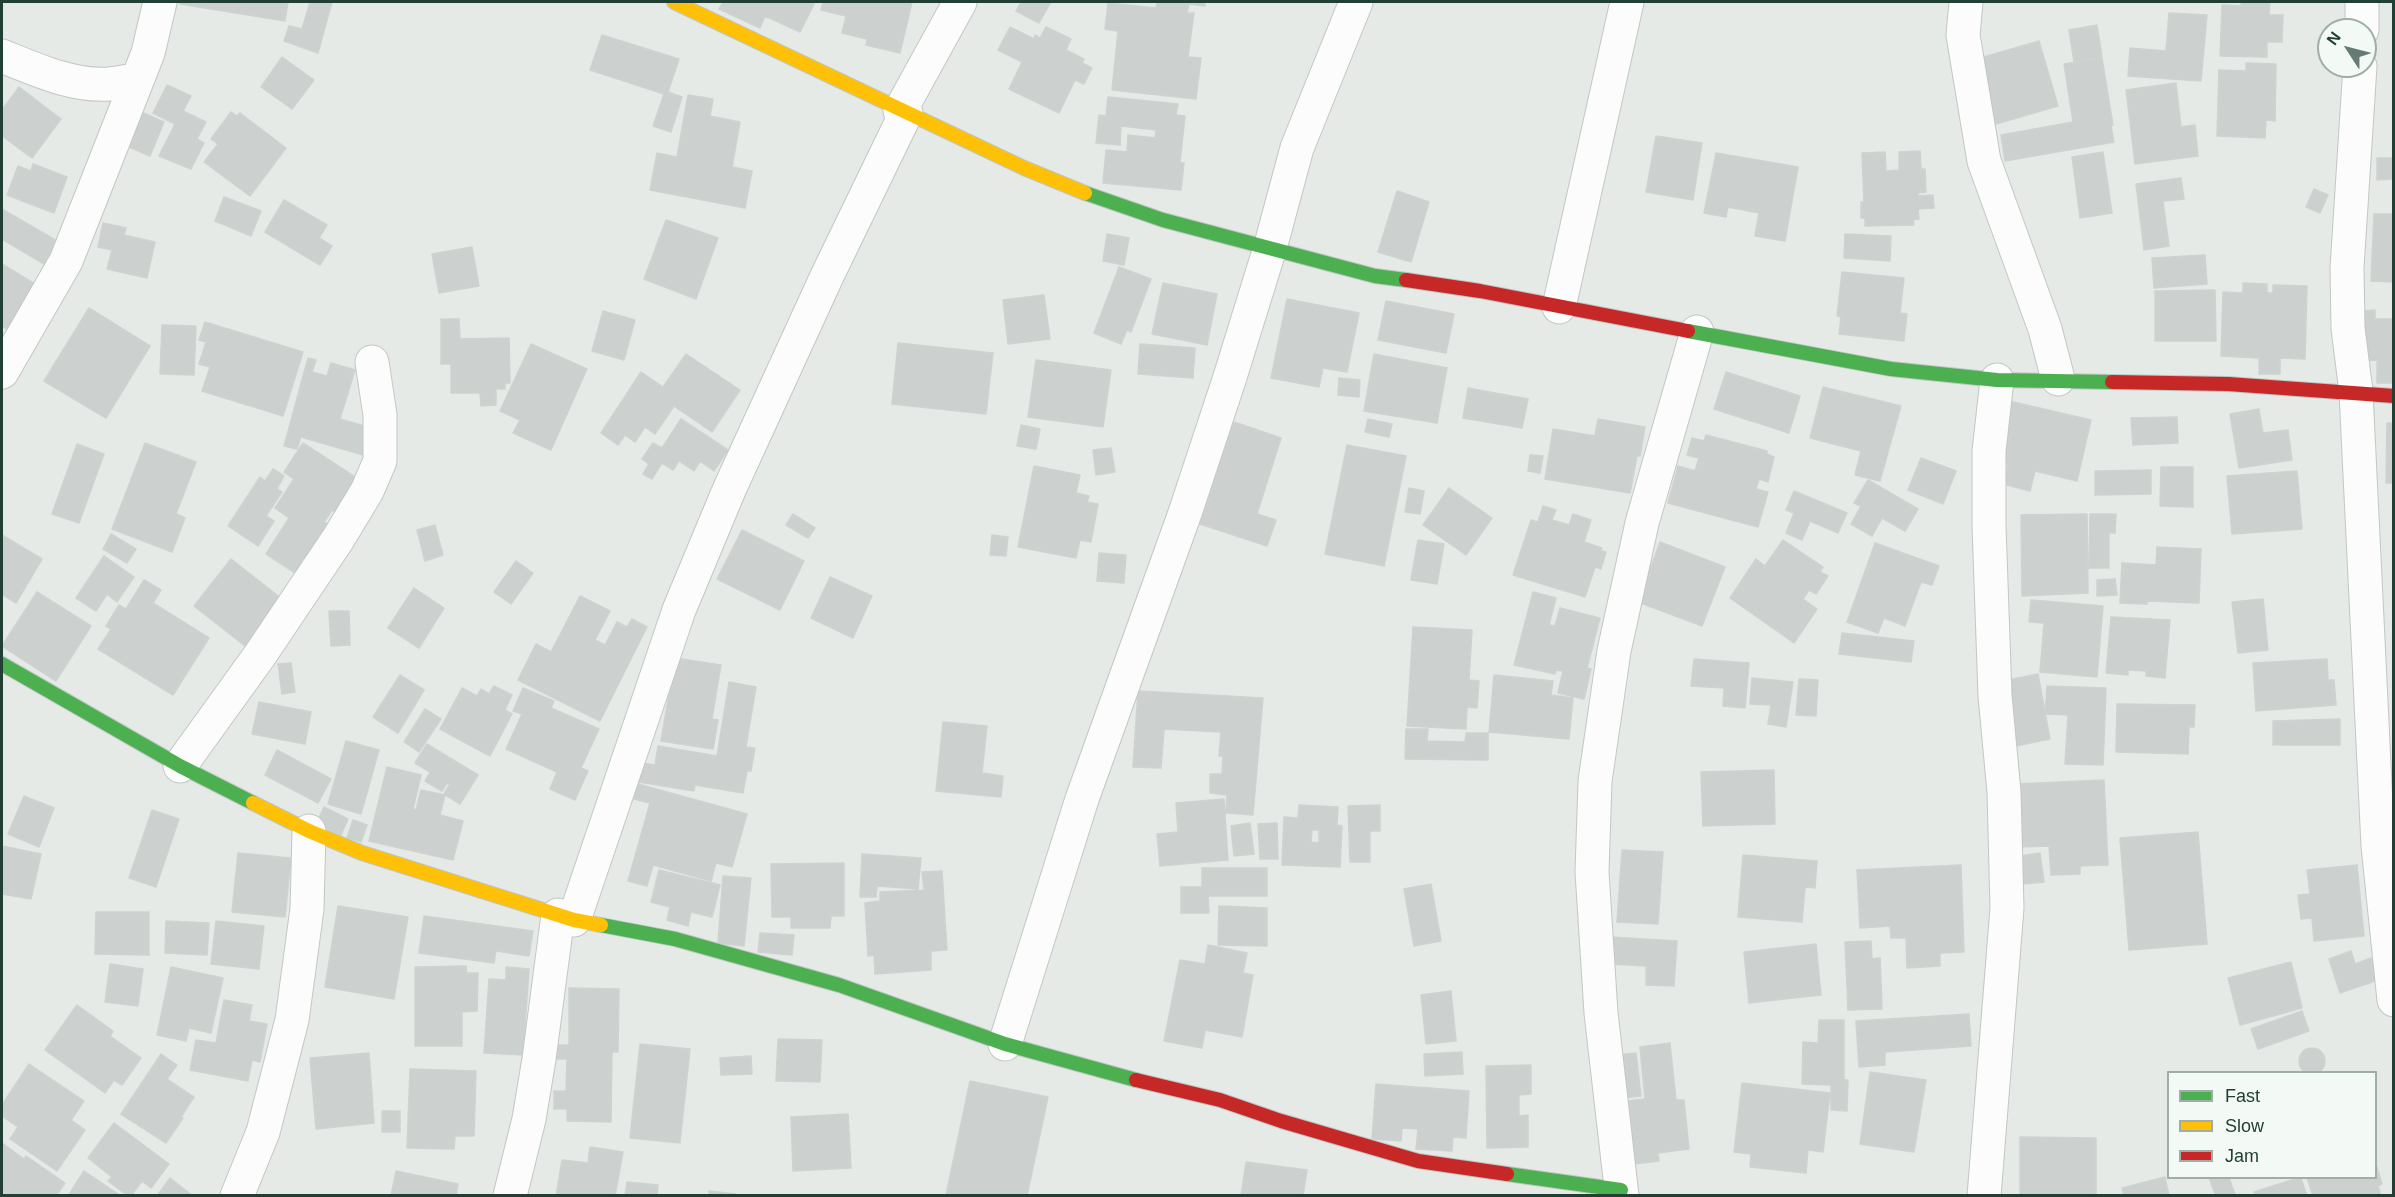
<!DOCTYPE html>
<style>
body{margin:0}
#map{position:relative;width:2395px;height:1197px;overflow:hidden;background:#e5eae7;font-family:Helvetica,sans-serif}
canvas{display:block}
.frame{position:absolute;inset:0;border:3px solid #213f34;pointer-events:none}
.legend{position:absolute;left:2167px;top:1071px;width:210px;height:108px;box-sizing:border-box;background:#f3f9f5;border:2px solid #9fafa8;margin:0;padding:8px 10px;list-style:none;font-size:18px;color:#213f34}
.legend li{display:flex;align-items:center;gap:12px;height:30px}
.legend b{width:30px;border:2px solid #9fafa8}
.north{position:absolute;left:2317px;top:18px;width:60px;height:60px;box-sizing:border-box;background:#f3f9f5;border:2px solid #9fafa8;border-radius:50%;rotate:306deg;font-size:16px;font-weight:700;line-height:24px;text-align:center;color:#213f34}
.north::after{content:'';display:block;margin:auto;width:21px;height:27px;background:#667b73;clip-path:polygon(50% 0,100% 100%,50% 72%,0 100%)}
</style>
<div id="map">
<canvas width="2395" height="1197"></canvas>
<div class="frame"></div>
<ul class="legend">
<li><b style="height:8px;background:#4caf50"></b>Fast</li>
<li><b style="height:8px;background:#ffc107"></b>Slow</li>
<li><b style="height:8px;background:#c62828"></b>Jam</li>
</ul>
<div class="north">N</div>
</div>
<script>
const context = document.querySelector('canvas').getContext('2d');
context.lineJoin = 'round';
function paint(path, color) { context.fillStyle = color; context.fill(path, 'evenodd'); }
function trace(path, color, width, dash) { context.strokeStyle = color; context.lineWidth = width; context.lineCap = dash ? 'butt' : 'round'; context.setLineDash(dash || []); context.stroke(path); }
const building = new Path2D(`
 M180,2H288L285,21L180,4Z
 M310,2H332L318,53L284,41L289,26L302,29Z
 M723,2H815L800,32L765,16L760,28L719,9Z
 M823,2H912L900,53L866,45L867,39L842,33L846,16L821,10Z
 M1021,2H1051L1039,23L1016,11Z
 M1157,2H1205V6L1189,4L1187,13H1194L1188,57L1201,58L1196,99L1112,90L1118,31L1105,29L1108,3L1156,8Z
 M2241,2H2270L2269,15H2283L2282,42H2267V57L2220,56L2222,5L2241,6Z
 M2169,13L2207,15L2201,81L2128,76L2130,48L2166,51Z
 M2097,25L2102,57L2074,62L2069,30Z
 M1010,27L1034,39L1035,35L1040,38L1046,27L1071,39L1066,50L1084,59L1082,63L1092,68L1084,84L1075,80L1059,113L1009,89L1022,62L998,50Z
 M602,35L679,59L668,92L682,97L671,132L653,126L664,94L590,70Z
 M2039,41L2058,106L1996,124L1977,59Z
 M282,57L314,80L292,109L261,87Z
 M2102,58L2113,125L2111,126L2114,142L2005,161L2001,135L2073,122L2064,64Z
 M2246,63L2276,64L2275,121L2266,120L2265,138L2217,136L2219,70L2246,71Z
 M2176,83L2181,127L2195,125L2198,156L2135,164L2126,90Z
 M167,85L191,96L183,111L206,122L197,139L204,143L191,169L159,156L175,124L153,113Z
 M19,87L61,119L32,158L2,136V110Z
 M688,95L713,99L710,116L740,122L732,167L752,171L745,208L650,190L657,153L677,157Z
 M1108,97L1178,104L1176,115L1185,116L1180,163H1184L1181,190L1103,183L1106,150L1127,152L1128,135L1155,138L1156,130L1121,126L1120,145L1096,143L1099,115L1106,116Z
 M132,108L164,122L150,156L118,142Z
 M231,112L237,116L240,113L286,148L250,196L204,162L218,144L211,139Z
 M1656,136L1702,143L1693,200L1646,192Z
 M1920,151L1921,169H1925L1926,192L1918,193V196L1933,195L1934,208L1918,209L1919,219L1913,220L1914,225L1865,226V218H1861V202H1864L1862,153L1885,152L1886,171L1899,170V152Z
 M2103,152L2112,213L2080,218L2072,157Z
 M1716,153L1798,167L1785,241L1755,236L1759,213L1728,207L1726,217L1704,213Z
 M2377,158H2394V179L2377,180Z
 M33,164L67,177L54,213L7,195L18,166L31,171Z
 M2181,178L2184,199L2163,201L2169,246L2144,250L2136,184Z
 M2314,189L2328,195L2320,213L2306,207Z
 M1397,191L1429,202L1411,262L1378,252Z
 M224,197L261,211L251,236L215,221Z
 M284,200L327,225L319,238L332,246L320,265L265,232Z
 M2,209L57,241L44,264L2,239Z
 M2374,214H2394V282L2371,281Z
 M666,220L718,238L696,299L644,279Z
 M103,223L126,228L124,235L155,242L147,278L107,269L112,250L98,247Z
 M1107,234L1129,238L1124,265L1103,261Z
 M1845,234L1891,236L1890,261L1844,258Z
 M472,247L479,286L439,293L432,254Z
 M2205,255L2207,284L2154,288L2152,258Z
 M2,264L38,286L10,331L2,326Z
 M1119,267L1151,279L1131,332L1127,330L1121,344L1094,333Z
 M1842,272L1904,278L1900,313L1907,314L1904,341L1839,334L1841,317L1837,316Z
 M1163,283L1217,294L1207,345L1152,334Z
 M2243,283L2267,284V293H2273V285L2307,286L2305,359L2280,358V374H2259V358L2221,356L2223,292L2243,293Z
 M2215,290L2216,341H2155V291Z
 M1044,295L1050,339L1008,344L1003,300Z
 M1287,299L1359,313L1347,372L1323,368L1319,387L1271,378Z
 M1386,301L1454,314L1446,353L1378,340Z
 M89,308L150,346L106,418L44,381Z
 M2375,310V319H2394V383H2377V360L2360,361L2359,311Z
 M603,311L635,320L624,360L592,351Z
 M441,319H459L460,339L509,338L510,383H505V389H496V405L481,406L480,393H451V364H441Z
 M205,322L303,352L283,416L202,391L210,367L199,364L206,342L199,340Z
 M162,325L196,326L194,375L160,374Z
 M898,343L993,353L986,414L892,404Z
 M531,344L587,369L551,450L513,433L520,420L500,411Z
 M1140,344L1195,348L1193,378L1138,374Z
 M686,354L740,390L712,432L674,406L655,434L645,427L635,442L625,435L618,445L601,433L641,372L663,387Z
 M1374,354L1447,368L1437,423L1364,411Z
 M308,358L316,360L312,372L327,376L331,363L355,370L340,419L371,428L363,455L301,437L297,449L284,446Z
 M1036,360L1111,370L1103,427L1028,417Z
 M1726,372L1800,396L1789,433L1714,409Z
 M1339,378L1360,380L1359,397L1338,395Z
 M1823,387L1901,406L1880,481L1855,475L1861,451L1810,438Z
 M1468,388L1528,399L1522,428L1463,418Z
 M2009,401L2091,420L2077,481L2035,471L2030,491L2003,484L2008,465L1995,462Z
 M2259,409L2263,433L2288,430L2292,460L2239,468L2230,414Z
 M2177,417L2178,443L2133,445L2131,418Z
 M681,419L728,450L714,471L700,461L694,471L679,461L673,470L662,463L652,479L643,474L649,464L642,459L653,443L662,448Z
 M1368,419L1392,424L1389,437L1365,432Z
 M1598,419L1645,427L1640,456H1637L1630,493L1545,479L1553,429L1595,436Z
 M1234,422L1281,438L1257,514L1276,520L1267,546L1200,524Z
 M2387,423H2394V483H2386Z
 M1021,425L1040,429L1036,449L1017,446Z
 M1706,435L1767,451V454L1774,457L1768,482L1759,479L1756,489L1768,492L1758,527L1668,503L1678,466L1695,471L1699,458L1687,455L1692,438L1704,441Z
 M145,443L196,462L176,514L185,518L172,552L112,529Z
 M303,443L358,479L336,513L332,510L324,522L332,527L300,576L266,554L289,518L275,508L294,479L284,472Z
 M77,444L104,454L79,523L52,514Z
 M1347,445L1406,456L1384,566L1325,554Z
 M1111,448L1115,472L1096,475L1093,450Z
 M1530,455L1543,456L1540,473L1528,471Z
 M1921,458L1956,471L1943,504L1908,490Z
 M1034,466L1080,475L1076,493L1089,496L1087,502L1098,504L1091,542L1080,540L1076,558L1018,547Z
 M2161,467H2193V507L2160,506Z
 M273,469L284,476L277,489L282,492L266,516L274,521L258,546L228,526L260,477L265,481Z
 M2151,470V494L2095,495V471Z
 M2297,471L2302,529L2232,534L2227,476Z
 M1868,480L1918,509L1905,531L1882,518L1872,536L1851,524L1861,506L1854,503Z
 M1409,488L1424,491L1420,514L1405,512Z
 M1449,488L1492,518L1466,555L1423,525Z
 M1794,491L1847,513L1838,533L1810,521L1802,540L1786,533L1794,513L1786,510Z
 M1543,506L1556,510L1552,520L1569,525L1573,514L1591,520L1584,542L1602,548L1601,551L1606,552L1601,569L1595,567L1585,597L1513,575L1531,520L1538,522Z
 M793,514L815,528L808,538L786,525Z
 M2087,514L2088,593L2022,596L2021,515Z
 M2090,514H2116L2115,533H2109V568H2089Z
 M435,525L443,555L425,561L417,530Z
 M742,530L804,561L780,610L717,579Z
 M111,534L136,549L127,563L103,549Z
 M2,535L42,559L16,603L2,594Z
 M992,535L1008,537L1006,556L990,555Z
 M1418,540L1444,544L1437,584L1411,580Z
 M1783,540L1823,567L1820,572L1828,576L1816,594L1809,590L1803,599L1817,609L1794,643L1730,598L1756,559L1765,566Z
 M1660,542L1725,567L1702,626L1638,602Z
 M1875,543L1939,566L1932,585L1921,582L1905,626L1884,618L1878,633L1847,622Z
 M2157,547L2201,549L2199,603L2147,601V604L2120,603L2122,563L2156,565Z
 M1099,553L1126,555L1124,583L1097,581Z
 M104,556L134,577L117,602L107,594L96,611L76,598Z
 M231,559L282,599L245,646L194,606Z
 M516,561L533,573L511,604L494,592Z
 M830,577L872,596L853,638L811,618Z
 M2115,579L2117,595L2097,596V580Z
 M144,580L161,590L153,603L209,638L173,695L98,649L111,629L106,626L119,605L126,609Z
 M414,588L444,608L419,648L388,628Z
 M37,592L91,626L56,681L2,646Z
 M1533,592L1556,598L1549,625L1555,626L1560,608L1600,618L1587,668L1591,669L1584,699L1558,693L1563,671L1556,670L1555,674L1514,665Z
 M580,596L610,611L595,640L605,645L617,622L627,627L632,619L647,627L600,721L518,680L536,644L551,652Z
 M2263,599L2268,650L2238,653L2232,602Z
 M2031,600L2103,606L2097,677L2040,672L2044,623L2029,622Z
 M329,611H349L350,645L331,646Z
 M2111,617L2170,620L2165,678L2146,676V671L2128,670V675L2106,673Z
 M1413,627L1472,630L1469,680L1479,681L1477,708L1467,707L1466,729L1407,726Z
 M1842,633L1914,641L1911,662L1839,654Z
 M675,658L721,665L712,719L718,720L713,749L661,741Z
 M1694,659L1749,663L1745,708L1723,706L1724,688L1691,686Z
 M2327,659L2328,680H2334L2336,705L2256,711L2253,663Z
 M291,663L295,692L282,694L278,664Z
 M2038,674L2050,739L2016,746L2003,681Z
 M400,675L424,690L398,733L373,717Z
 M1494,675L1553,681L1551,695L1573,698L1569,739L1489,732Z
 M1752,678L1793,682L1786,727L1768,724L1771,705L1750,704Z
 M1799,679L1818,680L1816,716L1796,715Z
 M729,682L756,687L746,747L755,748L751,771H747L743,793L695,785L694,791L639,782L642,763L655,765L658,746L717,756Z
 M494,686L512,695L505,710L512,714L490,756L440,729L462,688L477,696L481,689L489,694Z
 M2047,686L2106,688L2103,765L2065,764L2068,715L2045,714Z
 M523,688L554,701L551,708L599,729L581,768L588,771L575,800L550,789L557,772L506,749L522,714L513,711Z
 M1138,691L1263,698L1253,815L1226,813L1227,795L1210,793V774H1222L1223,756H1219L1221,732L1164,729L1161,768L1133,767Z
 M259,702L311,712L305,744L252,734Z
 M2117,704L2195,705L2194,727H2189L2188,754L2116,752Z
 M425,709L441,719L419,752L404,742Z
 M2340,719V745H2273V721Z
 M943,722L987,726L982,773L1003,776L1001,797L936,791Z
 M1406,729H1428L1427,741L1465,742L1466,733H1488V760L1405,759Z
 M346,741L379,750L361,814L328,804Z
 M427,744L478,775L460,804L444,794L450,784L447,783L442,791L425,781L430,772L415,763Z
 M277,750L331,779L318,803L265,775Z
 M387,767L421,775L413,809L416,810L421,790L445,795L440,815L463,821L453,860L369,841Z
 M1774,770L1775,824L1703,826L1701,772Z
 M2104,780L2108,865L2080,866V874L2051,875L2049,846L2018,847L2015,784Z
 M638,784L747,814L732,867L716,863L711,881L653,865L647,886L628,881L650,803L634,799Z
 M24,796L54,808L39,847L8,834Z
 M1224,799L1228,860L1160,866L1157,834L1178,832L1176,803Z
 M1299,805L1338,807L1337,825L1342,826L1340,867L1282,865L1284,817L1298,818ZM1312,830H1319V843L1311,842Z
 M1380,805V831H1370V862H1350L1348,806Z
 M324,807L348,819L341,835L316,824Z
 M152,810L179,819L156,887L129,878Z
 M353,820L367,825L361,842L347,838Z
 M1250,823L1254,854L1234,856L1231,826Z
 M1277,823L1278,859H1260L1258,824Z
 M2198,832L2207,944L2129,950L2120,838Z
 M2,846L41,854L31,899L2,894Z
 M1622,850L1663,852L1658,924L1617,922Z
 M238,853L291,858L285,917L232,912Z
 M2040,853L2044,882L2023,884L2020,856Z
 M862,854L921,858L918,889L877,886L876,897H860Z
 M1743,855L1817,861L1815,888L1805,887L1802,922L1738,917Z
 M844,863V916H831L830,928H791V917H772L771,864Z
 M1961,865L1964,952L1940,953V966L1907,968L1906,938H1891L1890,926L1860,928L1857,870Z
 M2357,865L2364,936L2314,941L2312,918L2301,919L2298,895L2310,894L2307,870Z
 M1202,868H1267V896H1208L1209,913H1181V887H1202Z
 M659,870L720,885L712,917L691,912L688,926L667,920L670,907L651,902Z
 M942,871L947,950L931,951V970L875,974L874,955L868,956L865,903L880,901V892L924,890L922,872Z
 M723,876L751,878L744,946L718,943Z
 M1431,884L1441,941L1414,946L1404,889Z
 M338,906L408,917L394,999L325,987Z
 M1219,906L1267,908V946L1218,945Z
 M96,912H149V955L95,954Z
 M424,916L533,931L529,956L496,951L494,963L419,953Z
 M166,921L209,923L207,955L165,953Z
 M216,921L264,926L259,969L211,964Z
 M760,933L794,935L792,955L758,952Z
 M1610,937L1677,941L1674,986L1646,985V966L1609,964Z
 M1871,941L1872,959L1880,958L1882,1009L1848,1010L1845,942Z
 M1816,944L1821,995L1749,1003L1744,952Z
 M1208,945L1247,953L1243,973L1253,975L1242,1037L1205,1030L1202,1048L1164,1041L1180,960L1205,964Z
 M2351,951L2355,964L2371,958L2378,980L2340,993L2329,959Z
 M2291,962L2302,1008L2240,1025L2228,978Z
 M110,964L143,969L138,1006L105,1002Z
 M466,966L467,973H478L477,1011L462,1012V1046H415V967Z
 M171,967L223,978L211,1033L189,1028L186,1041L157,1035Z
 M506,967L529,969L523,1055L484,1053L489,979L506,980Z
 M569,988L619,989L618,1052H612L611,1122L567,1121V1109H554V1091H566L567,1059H554L555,1045H569Z
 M1451,991L1456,1041L1426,1044L1421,995Z
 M224,1000L252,1005L249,1021L267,1024L260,1062L252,1060L248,1081L190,1070L196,1040L216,1043Z
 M77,1005L113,1031L110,1036L141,1058L122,1085L114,1080L105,1093L45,1050Z
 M2302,1011L2309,1031L2258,1049L2251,1029Z
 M1969,1014L1971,1046L1885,1052V1065L1859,1067L1856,1021Z
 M1819,1020H1844V1080H1848L1847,1111L1831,1110V1085L1802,1084L1803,1042L1818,1043Z
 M778,1039L822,1040L820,1082L776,1081Z
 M1670,1043L1676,1100H1684L1689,1149L1658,1153L1659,1161L1626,1165L1619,1102L1645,1099L1640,1047Z
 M640,1044L690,1049L680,1143L630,1138Z
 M2299 1061a13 13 0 1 1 26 0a13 13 0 1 1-26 0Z
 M1462,1052L1463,1074L1425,1076L1424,1054Z
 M369,1053L374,1123L316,1129L310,1058Z
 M1636,1053L1641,1096L1621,1098L1616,1055Z
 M161,1054L177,1065L167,1079L194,1097L181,1117L183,1118L166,1143L121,1114Z
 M751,1056L752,1074L721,1075L720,1058Z
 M29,1064L84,1101L71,1120L85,1130L57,1171L10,1139L18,1127L2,1116V1105Z
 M1531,1065V1094L1519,1095V1116L1528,1115V1147L1487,1148L1486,1066Z
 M410,1069L476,1071L474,1136H455L454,1149L407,1148Z
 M1870,1072L1926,1080L1914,1152L1860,1144Z
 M970,1081L1048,1097L1027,1196L946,1195Z
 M1742,1083L1830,1093L1823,1152L1808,1150L1806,1173L1750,1167L1751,1154L1734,1152Z
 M1376,1084L1469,1091L1466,1138L1453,1137L1452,1151L1416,1149L1418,1129L1402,1128L1401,1141L1372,1139Z
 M382,1111H400V1132H382Z
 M848,1114L851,1168L793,1171L791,1117Z
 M114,1123L169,1164L151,1188L142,1181L131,1196H128L108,1181L112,1177L88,1158Z
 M2020,1137L2096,1138V1196H2020Z
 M2,1143L24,1159L26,1156L65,1183L56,1196H2Z
 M590,1147L623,1152L615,1196H556L562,1160L588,1163Z
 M1246,1162L1307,1170L1303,1196H1241Z
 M2376,1164L2382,1184L2378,1186L2381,1196H2313L2307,1178H2376Z
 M84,1171L121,1196H68Z
 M396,1171L458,1184L456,1196H391Z
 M2165,1177L2169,1196H2124L2122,1188Z
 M170,1178L193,1196H157Z
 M2209,1178H2229L2235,1194L2216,1196Z
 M2298,1178H2301L2307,1196H2256L2254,1192Z
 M627,1182L658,1185L657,1196H625Z
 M709,1191L736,1194V1196H709Z`);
const street = new Path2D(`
 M1966,2L1963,35L1984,161L2045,329L2058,379
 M2362,2V30
 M2,56C34,69 74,87 109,84C118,83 128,81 137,79
 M2360,66L2347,268L2348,328L2356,392L2378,846L2394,1000
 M900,111L960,2
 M1559,307L1627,2
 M2,372L66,261L148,53L160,2
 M180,766L260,655L338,539L367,491L380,461V415L372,362
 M574,920L679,610L729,490L827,276L906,113
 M1005,1044L1082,799L1185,513L1230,377L1270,248L1297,148L1356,2
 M237,1196L263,1132L292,1020L307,909L309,831
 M510,1196L529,1119L539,1059L558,915
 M1622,1196L1601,1013L1592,872L1595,781L1614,651L1642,523L1697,332
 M1984,1196L2007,908L2004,792L1995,696L1989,525V451L1997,380`);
const fast = new Path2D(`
 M1085,193L1163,220L1375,276L1406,280
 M1688,331L1891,369L1997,380L2112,382
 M2,664L180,766L253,803
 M601,925L675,939L839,985L1005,1044L1136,1080
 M1507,1174L1621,1190`);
const slow = new Path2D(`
 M674,2L1024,168L1085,193
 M253,803L309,831L362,853L574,920L601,925`);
const jam = new Path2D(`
 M1406,280L1480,291L1688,331
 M2112,382L2228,384L2394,396
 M1136,1080L1220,1100L1281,1121L1418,1161L1507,1174`);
paint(building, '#ccd1cf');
trace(building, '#cdd3d0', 1.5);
trace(street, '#c2c7c4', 35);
trace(fast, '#bec6c3', 16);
trace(slow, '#bec6c3', 16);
trace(jam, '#bec6c3', 16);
trace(street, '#fbfcfb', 33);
trace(fast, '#4caf50', 14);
trace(slow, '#ffc107', 14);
trace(jam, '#c62828', 14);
</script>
